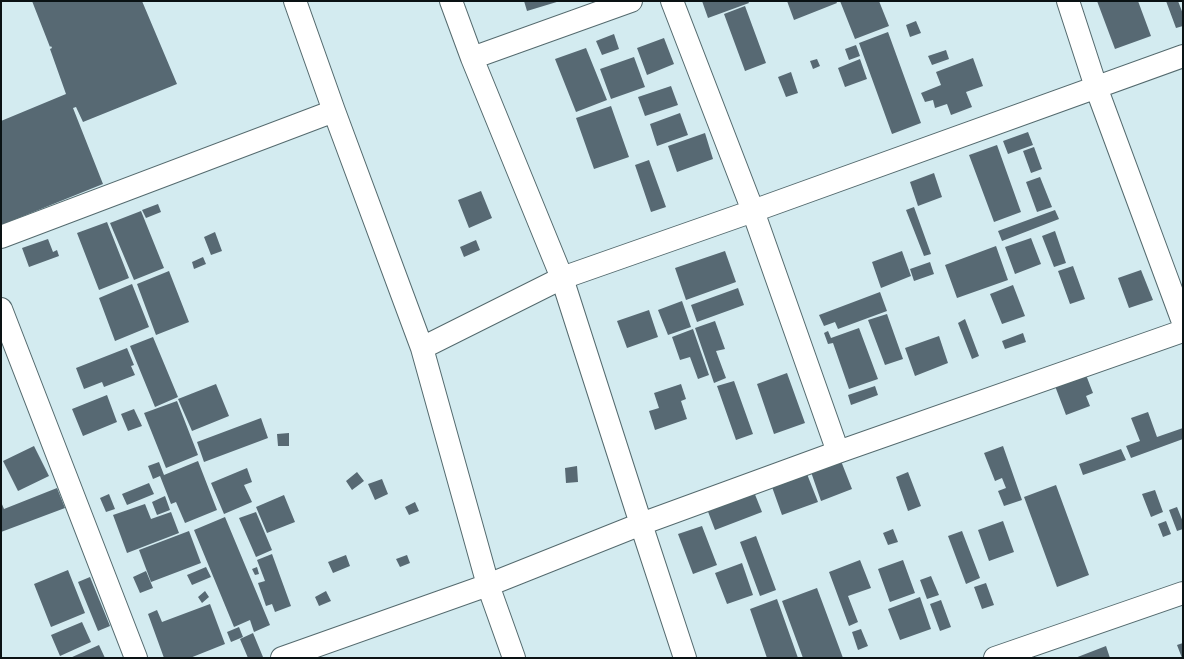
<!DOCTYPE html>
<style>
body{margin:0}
#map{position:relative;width:1184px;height:659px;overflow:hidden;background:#d3ebf0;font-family:"Varela Round",sans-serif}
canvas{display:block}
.frame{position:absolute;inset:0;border:2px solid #0a1214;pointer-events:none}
</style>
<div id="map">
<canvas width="1184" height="659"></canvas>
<div class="frame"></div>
</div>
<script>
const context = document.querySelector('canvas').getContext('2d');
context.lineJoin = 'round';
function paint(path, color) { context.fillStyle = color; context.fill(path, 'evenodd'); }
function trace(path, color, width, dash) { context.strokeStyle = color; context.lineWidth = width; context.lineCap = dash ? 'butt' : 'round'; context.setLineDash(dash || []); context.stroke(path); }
const building = new Path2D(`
 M32,1H142L177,84L83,122L76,107L73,108L103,184L1,225V121L66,94L50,49L52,48L51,46L50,47Z
 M524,1H560L527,11Z
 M702,1H748L749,3L708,18Z
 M787,1H836L837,3L794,20Z
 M840,1H879L889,26L855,39Z
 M1097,1H1138L1151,36L1115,49Z
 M1166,1H1178L1183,14V26L1176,28Z
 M745,6L766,63L745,71L724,14Z
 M916,21L921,33L910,37L906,25Z
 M888,32L921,123L892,134L859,43Z
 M614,34L619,49L602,55L596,41Z
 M664,38L674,64L647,75L637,48Z
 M856,45L860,56L849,60L845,49Z
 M586,48L607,100L576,112L555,59Z
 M946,50L949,59L932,65L928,56Z
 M634,57L645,87L611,99L600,69Z
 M973,58L983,86L966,92L972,107L951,115L947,104L935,108L933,100L925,102L921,93L941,85L936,72Z
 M817,59L820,66L813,69L810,61Z
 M860,59L867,79L845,87L838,68Z
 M791,72L798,93L786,97L778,77Z
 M671,86L678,105L645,116L638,97Z
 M611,106L629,157L594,169L576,118Z
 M680,113L688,135L657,146L650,124Z
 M1028,132L1033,145L1008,154L1003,141Z
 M705,133L713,159L677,172L668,146Z
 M997,145L1021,212L994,222L969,155Z
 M1034,147L1042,169L1031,173L1023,151Z
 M649,160L666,207L651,212L635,165Z
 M934,173L942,197L918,206L910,182Z
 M1040,177L1052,207L1037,212L1026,182Z
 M481,191L492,218L469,228L458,200Z
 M158,204L161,212L146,218L142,210Z
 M914,207L931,254L924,256L906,210Z
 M1055,210L1059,219L1002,241L998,231Z
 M141,211L164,268L134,280L110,223Z
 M107,222L129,278L99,290L77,233Z
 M1055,231L1066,263L1054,267L1042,236Z
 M215,232L222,251L211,255L204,237Z
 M1031,238L1041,264L1015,274L1005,247Z
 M48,239L53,252L57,250L59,256L29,267L22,248Z
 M476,240L480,250L464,257L460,247Z
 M996,246L1008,280L957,298L945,265Z
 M725,251L736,282L686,300L675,268Z
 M902,251L911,276L881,288L872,262Z
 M203,257L206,264L194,269L192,262Z
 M930,262L934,274L914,281L910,269Z
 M1073,266L1085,299L1070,304L1058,271Z
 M1141,270L1153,300L1129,308L1118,278Z
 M169,271L189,322L156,335L137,284Z
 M132,284L149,327L115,341L99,298Z
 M1013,285L1025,316L1002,324L990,294Z
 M738,288L744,305L697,322L691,305Z
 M880,292L887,311L838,329L835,322L824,326L819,315Z
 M682,301L691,327L668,335L658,310Z
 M649,310L658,337L627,348L617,321Z
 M887,314L903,359L885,365L868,320Z
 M965,319L979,356L972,359L958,323Z
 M715,321L725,349L716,351L726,378L714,383L695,328Z
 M859,328L878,379L849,389L833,343L828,344L824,333L828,331L831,338Z
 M693,329L709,375L698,379L690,357L680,360L672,337Z
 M1023,333L1026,342L1005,349L1002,341Z
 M939,336L948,363L915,376L905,348Z
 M153,337L178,397L155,407L130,346Z
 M127,348L134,365L131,366L135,375L104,387L102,382L84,389L76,368Z
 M787,373L805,423L774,434L757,384Z
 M1086,375L1093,393L1086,396L1090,406L1066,415L1055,386Z
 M734,381L753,434L736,440L717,386Z
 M216,384L229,416L192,431L178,399Z
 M681,384L686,399L681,401L687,419L655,430L649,411L659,408L654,393Z
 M875,386L878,395L851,405L848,395Z
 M107,395L117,422L83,436L72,409Z
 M177,401L198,455L166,468L144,413Z
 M134,409L142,426L128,431L121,414Z
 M1148,412L1157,437L1183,428V439L1131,458L1126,446L1140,441L1131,418Z
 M261,418L268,438L204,462L197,442Z
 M289,433V446H278L277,434Z
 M34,446L49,476L18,491L3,461Z
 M1003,446L1022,500L1004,506L998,491L1006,488L1002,478L995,481L984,453Z
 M1121,449L1126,460L1083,475L1079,464Z
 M198,461L217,510L185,523L176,502L171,504L160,476L153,479L148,466L159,462L164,475Z
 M841,461L852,489L821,501L811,472Z
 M577,466L578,482L566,483L565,468Z
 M247,468L252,482L244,485L252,502L224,514L211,483Z
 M357,472L364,481L352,490L346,481Z
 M908,472L921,506L908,511L896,477Z
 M807,474L818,502L782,515L772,487Z
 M382,479L388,494L375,500L368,484Z
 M149,483L154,494L127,505L122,494Z
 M1056,485L1089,575L1057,587L1024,497Z
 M57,488L65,508L1,532V502L4,509Z
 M1155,490L1163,512L1151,517L1142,494Z
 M754,492L762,512L715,530L707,509Z
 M109,494L115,509L106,512L100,498Z
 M284,495L295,522L267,533L256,507Z
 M165,496L170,510L157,515L152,502Z
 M415,502L419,511L409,515L405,507Z
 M145,504L151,519L171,512L179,533L127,553L113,515Z
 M1177,507L1183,522V529L1177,531L1169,510Z
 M256,512L272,550L256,557L239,518Z
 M225,517L270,625L254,632L250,620L234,627L194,530Z
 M1003,521L1014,552L989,561L978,530Z
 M1166,521L1171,534L1163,537L1158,524Z
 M702,526L717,565L693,574L678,534Z
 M893,529L898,542L888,545L883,533Z
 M189,531L201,563L151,582L139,550Z
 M962,531L980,578L966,584L948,536Z
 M756,536L776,590L760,596L740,542Z
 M272,554L291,606L275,612L272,604L266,606L258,583L265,581L257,560Z
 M346,555L350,566L333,573L328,562Z
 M407,555L410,563L400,567L396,559Z
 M860,560L871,588L848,596L858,622L849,626L829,572Z
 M903,560L915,593L890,602L878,569Z
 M742,563L753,595L727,604L715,573Z
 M206,567L211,577L192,585L187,575Z
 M257,567L259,574L255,575L252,569Z
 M68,570L85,613L51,627L34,584Z
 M146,571L153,588L140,593L133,577Z
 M931,576L939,595L927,599L920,580Z
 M90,577L110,626L98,631L78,582Z
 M986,583L994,605L982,609L974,587Z
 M817,588L843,658H803L782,601Z
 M205,591L209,597L202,603L198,597Z
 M326,591L331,601L319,606L315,597Z
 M920,597L931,629L900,640L888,609Z
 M777,599L798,658H767L750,609Z
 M941,600L951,627L940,631L930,604Z
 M210,604L225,644L190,658H164L148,614L157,610L162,622Z
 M82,622L91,642L60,656L51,635Z
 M239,627L243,637L231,642L227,632Z
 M861,629L868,646L858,650L852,632Z
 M253,633L263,657L260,658H248L240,639Z
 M1183,643V658H1182L1177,645Z
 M99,645L105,658H70Z
 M1106,646L1110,658H1075Z`);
const minor = new Path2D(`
 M295,1L334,111L422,348L488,585L514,658
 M451,1L472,58L562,278L641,524L685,658
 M672,1L753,211L838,452
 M1068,1L1096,87L1183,322
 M472,58L631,1
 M1,237L334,111
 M1,309L136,658
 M422,348L562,278L753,211L1183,56
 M282,658L488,585L641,524L838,452L1183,331
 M995,658L1183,593`);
paint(building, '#576973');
trace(minor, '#546a6e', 24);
trace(minor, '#fff', 22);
</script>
